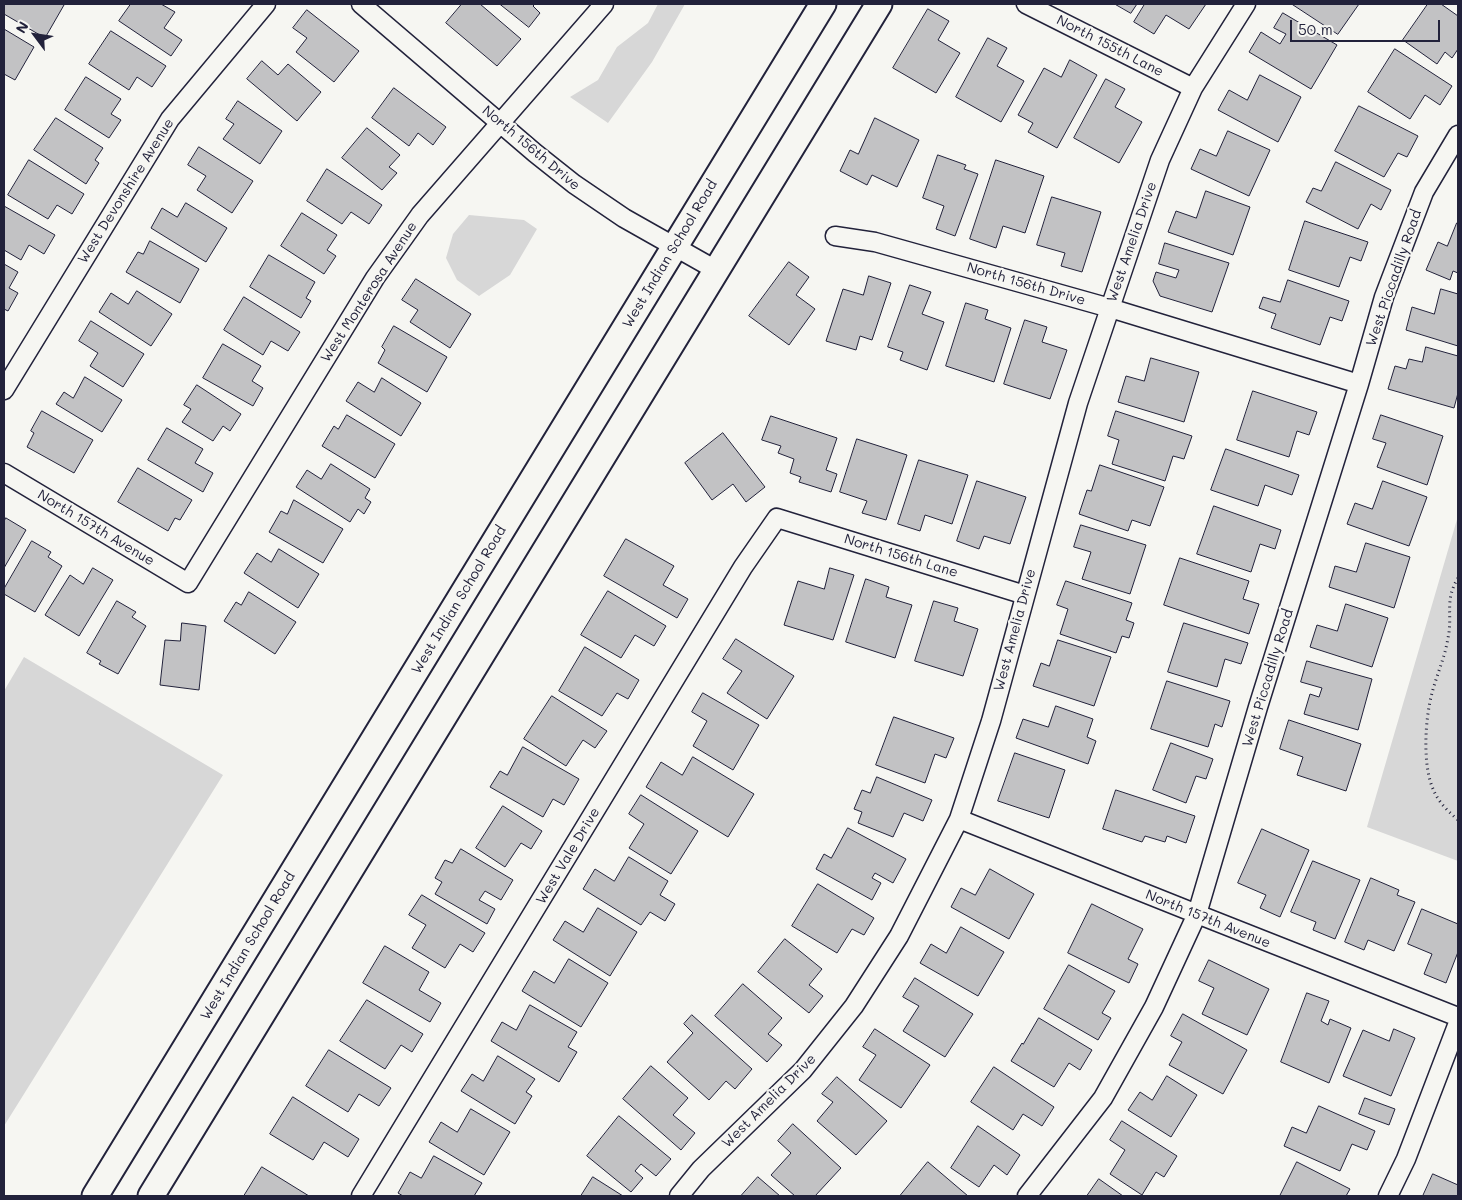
<!DOCTYPE html>
<style>
body{margin:0}
#map{position:relative;width:1462px;height:1200px;overflow:hidden;background:#f6f6f2;font-family:Mali,sans-serif}
canvas{display:block}
.frame{position:absolute;inset:0;border:5px solid #22223b;pointer-events:none}
.north{position:absolute;left:10px;top:10px;width:50px;height:50px;-webkit-text-stroke:4px #f6f6f2;paint-order:stroke;rotate:301deg;font-size:14px;font-weight:700;line-height:20px;text-align:center;color:#22223b}
.north::after{content:'';display:block;margin:auto;width:18px;height:22px;background:#22223b;clip-path:polygon(50% 0,100% 100%,50% 72%,0 100%)}
.scale{position:absolute;left:1290px;top:20px;width:150px;height:22px;box-sizing:border-box;border:2px solid #22223b;border-top:0;padding-left:6px;font-size:15px;line-height:18px;white-space:nowrap;color:#22223b;-webkit-text-stroke:4px #f6f6f2;paint-order:stroke}
</style>
<div id="map">
<canvas width="1462" height="1200"></canvas>
<div class="frame"></div>
<div class="north">N</div>
<div class="scale">50 m</div>
</div>
<script>
const context = document.querySelector('canvas').getContext('2d');
context.lineJoin = 'round';
function paint(path, color) { context.fillStyle = color; context.fill(path, 'evenodd'); }
function trace(path, color, width, dash) { context.strokeStyle = color; context.lineWidth = width; context.lineCap = dash ? 'butt' : 'round'; context.setLineDash(dash || []); context.stroke(path); }
function label(font, color, halo, rows, align = 'center') {
  context.font = font + ' Mali,sans-serif'; context.lineWidth = 4.5; context.setLineDash([]); context.textBaseline = 'middle'; context.strokeStyle = halo; context.fillStyle = color; for (const [text, x, y, turn = 0] of rows) {
    context.save(); context.translate(x, y); context.rotate((+turn || 0) * Math.PI / 180); context.textAlign = isNaN(turn) ? turn : align; if (halo) context.strokeText(text, 0, 0); context.fillText(text, 0, 0); context.restore();
  }
}
const green = new Path2D(`
 M658,4H685L652,62L608,123L570,97L598,80L617,47L648,23Z
 M469,215L524,220L537,229L510,275L479,296L457,280L446,258L453,234Z
 M1458,516V861L1367,827Z
 M24,657L223,775L4,1126V691Z`);
const building = new Path2D(`
 M4,4H62L64,5L45,38L4,14Z
 M131,4H161L175,12L164,28L182,40L171,56L119,21Z
 M462,4H480L521,39L497,66L446,23Z
 M500,4H535L533,6L540,13L529,27Z
 M1115,4H1137L1131,13Z
 M1145,4H1206L1189,29L1166,15L1154,34L1134,22Z
 M1292,4H1359L1338,34Z
 M1428,4H1441L1458,16V49L1452,58L1445,52L1437,64L1403,40Z
 M928,9L949,21L938,40L960,53L936,93L893,68Z
 M307,10L359,51L334,82L296,52L307,38L293,28Z
 M1283,13L1337,45L1311,89L1249,52L1261,32L1280,44L1286,34L1274,28Z
 M4,29L34,47L15,80L4,74Z
 M111,31L166,66L152,87L137,77L129,90L89,64Z
 M988,38L1007,48L997,66L1024,81L1001,122L956,97Z
 M1395,49L1452,86L1440,105L1425,95L1410,119L1368,92Z
 M1070,60L1097,75L1057,148L1028,132L1033,123L1018,115L1044,68L1061,77Z
 M262,61L278,75L288,64L321,92L297,121L247,79Z
 M1260,75L1301,97L1278,142L1218,110L1229,90L1247,100Z
 M86,77L121,99L111,114L121,120L109,138L65,110Z
 M1106,79L1125,89L1115,107L1142,122L1119,163L1074,138Z
 M394,88L446,127L433,145L418,133L409,146L372,118Z
 M238,101L282,131L260,164L223,139L234,124L226,119Z
 M1359,106L1418,136L1407,157L1398,153L1384,177L1335,151Z
 M56,118L103,148L95,160L99,163L86,184L34,150Z
 M875,118L919,140L897,187L872,175L867,185L840,171L850,150L858,154Z
 M367,128L400,155L389,167L397,173L382,190L342,158Z
 M1228,131L1270,150L1249,196L1191,169L1200,149L1216,156Z
 M199,147L253,181L232,213L197,190L206,176L188,165Z
 M938,155L966,165L964,169L978,174L955,236L936,229L944,206L923,198Z
 M29,160L84,194L72,214L57,205L48,219L8,195Z
 M996,160L1044,176L1025,233L1003,226L996,248L970,239Z
 M1336,162L1391,190L1381,210L1371,204L1358,229L1306,202L1313,188L1321,191Z
 M327,169L382,205L369,224L351,212L342,224L307,201Z
 M1206,191L1250,207L1233,255L1168,232L1176,211L1196,218Z
 M1052,197L1101,212L1082,272L1061,266L1065,253L1037,245Z
 M186,203L227,228L206,262L151,228L162,208L177,217Z
 M4,206L55,235L44,254L29,245L21,260L4,250Z
 M302,213L337,235L327,250L336,256L324,274L281,246Z
 M1305,221L1368,242L1361,261L1350,257L1339,287L1289,270Z
 M1457,223H1458V273L1453,271L1450,280L1426,270L1438,242L1447,246Z
 M150,241L199,269L180,303L126,272L138,252L143,254Z
 M1165,243L1229,263L1212,312L1160,296L1153,281L1156,272L1176,278L1179,270L1159,264Z
 M269,255L315,282L306,298L311,301L301,318L250,287Z
 M789,262L809,277L796,295L815,309L789,345L749,316Z
 M4,264L18,272L9,288L18,293L8,311L4,309Z
 M869,276L891,283L872,340L860,336L856,350L826,341L843,289L863,295Z
 M416,279L471,314L450,348L410,322L418,310L402,300Z
 M1288,280L1349,301L1342,321L1330,317L1320,345L1271,328L1276,314L1259,308L1263,297L1280,302Z
 M910,285L931,292L922,314L944,322L927,370L900,360L903,352L888,347Z
 M1441,289L1458,294V346L1406,330L1412,307L1434,314Z
 M137,291L172,314L151,346L99,312L111,293L128,304Z
 M244,297L300,332L288,351L271,341L263,355L224,330Z
 M966,303L988,310L985,319L1011,328L994,382L946,366Z
 M1025,320L1047,327L1042,342L1067,350L1050,399L1004,384Z
 M91,321L144,354L123,387L90,366L98,353L79,341Z
 M394,326L447,357L427,392L378,363L385,350L382,347Z
 M223,344L261,366L252,381L263,388L253,406L203,378Z
 M1426,347L1458,356V393L1454,408L1388,389L1395,366L1406,369L1409,359L1422,362Z
 M1151,358L1199,372L1184,422L1118,402L1126,376L1144,381Z
 M85,377L122,400L102,432L56,404L64,392L73,398Z
 M382,378L421,403L401,436L346,401L358,382L374,392Z
 M197,385L241,414L230,431L223,426L213,441L182,422L191,409L184,405Z
 M1253,391L1317,412L1309,435L1297,431L1289,457L1237,440Z
 M42,411L93,440L74,473L27,447L34,433L31,431Z
 M1116,411L1192,436L1184,459L1173,456L1165,481L1112,464L1119,440L1108,436Z
 M347,415L395,444L375,478L322,446L334,426L338,429Z
 M1381,415L1443,436L1427,485L1377,467L1386,443L1373,439Z
 M771,416L837,438L826,470L837,474L831,492L799,482L801,477L790,473L794,459L778,453L781,446L762,440Z
 M167,428L203,449L195,463L213,473L203,492L148,460Z
 M723,433L765,487L746,502L733,484L712,500L685,463Z
 M857,439L907,455L886,520L862,513L867,501L840,492Z
 M1226,449L1299,475L1292,495L1265,485L1258,506L1211,490Z
 M919,460L968,475L952,524L925,515L920,531L898,524Z
 M331,464L370,489L365,498L371,502L364,514L358,509L350,522L296,487L307,470L321,479Z
 M1100,465L1164,487L1150,526L1132,520L1128,531L1079,514L1087,490L1091,491Z
 M138,468L192,500L180,520L175,518L168,531L118,502Z
 M977,481L1026,497L1010,544L984,536L979,549L957,541Z
 M1383,481L1427,497L1409,546L1347,524L1355,503L1372,509Z
 M294,500L343,529L323,563L269,532L281,511L287,514Z
 M1214,506L1281,530L1275,549L1260,544L1251,572L1197,554Z
 M6,518L26,530L4,568V522Z
 M1081,525L1146,545L1130,594L1082,579L1091,552L1074,547Z
 M626,539L674,566L663,585L688,599L677,618L604,576Z
 M32,541L51,552L48,557L62,566L35,612L4,594V589Z
 M1366,543L1410,557L1394,608L1329,587L1335,566L1356,572Z
 M279,549L319,574L298,608L244,573L257,553L271,562Z
 M1180,558L1249,581L1243,599L1259,604L1249,634L1164,605Z
 M93,568L113,580L79,636L45,615L70,575L83,584Z
 M830,568L854,575L833,640L784,625L798,581L824,589Z
 M866,579L889,587L886,597L912,605L895,658L846,642Z
 M1066,581L1132,603L1126,620L1134,623L1129,638L1122,636L1116,653L1060,634L1068,609L1057,605Z
 M608,591L666,626L654,646L635,635L621,658L581,635Z
 M249,592L296,622L275,654L224,621L236,602L241,605Z
 M117,601L136,612L132,617L146,626L118,674L99,664L101,661L87,653Z
 M934,601L958,608L954,621L978,629L963,676L915,661Z
 M1346,604L1388,618L1372,667L1310,647L1317,625L1337,631Z
 M182,623L206,626L199,690L160,685L165,640L180,641Z
 M1184,623L1248,643L1241,664L1225,659L1217,687L1168,672Z
 M736,639L794,676L767,719L727,693L742,671L723,659Z
 M1058,640L1111,657L1094,706L1033,686L1041,663L1049,666Z
 M585,647L639,680L628,699L617,693L602,716L559,691Z
 M1307,661L1372,679L1358,730L1304,714L1310,694L1319,697L1322,688L1301,682Z
 M1167,681L1230,701L1222,727L1215,724L1208,747L1151,729Z
 M703,693L759,725L733,770L693,746L707,721L692,712Z
 M552,696L607,731L595,748L583,740L566,766L524,739Z
 M1056,706L1093,719L1087,737L1096,741L1088,764L1016,738L1023,719L1048,727Z
 M894,717L954,738L946,758L935,754L925,783L876,765Z
 M1289,720L1361,744L1346,791L1297,775L1303,757L1280,749Z
 M1171,743L1213,759L1206,779L1196,776L1186,803L1153,790Z
 M523,747L579,779L564,805L553,799L543,817L490,787L500,771L507,775Z
 M1015,753L1065,770L1049,818L998,801Z
 M693,757L754,794L728,837L646,787L661,762L682,775Z
 M877,777L932,800L923,821L904,813L893,837L858,823L862,812L854,809L862,790L870,793Z
 M1116,790L1195,816L1186,843L1167,836L1165,842L1145,836L1142,842L1103,829Z
 M641,795L698,831L671,874L629,848L644,824L629,814Z
 M503,806L542,831L531,849L521,843L505,867L476,848Z
 M848,828L906,859L893,883L875,873L872,878L881,883L872,900L816,869L824,854L831,858Z
 M1262,829L1309,850L1280,917L1260,908L1266,895L1238,883Z
 M461,849L513,880L501,900L485,891L479,900L495,909L487,924L435,894L442,882L435,878L445,860L452,863Z
 M629,857L668,881L660,895L675,904L665,921L650,912L641,925L583,889L595,869L614,881Z
 M1313,861L1360,880L1335,939L1313,930L1316,922L1291,912Z
 M990,869L1034,894L1009,939L951,907L961,888L975,895Z
 M1371,878L1399,890L1397,895L1415,902L1394,951L1368,940L1364,950L1345,942Z
 M818,884L874,918L864,935L852,929L837,953L792,926Z
 M422,895L485,933L473,952L460,944L445,968L412,948L426,925L409,915Z
 M1092,904L1143,929L1128,959L1138,964L1129,983L1068,953Z
 M598,908L637,932L610,976L553,940L565,921L583,932Z
 M1422,909L1458,924V952L1446,983L1424,974L1432,954L1408,944Z
 M961,927L1004,952L978,996L920,963L931,944L946,953Z
 M785,939L822,969L809,985L823,996L809,1013L758,972Z
 M385,946L429,972L419,990L441,1003L430,1022L363,983Z
 M569,959L608,983L581,1027L522,991L534,971L554,983Z
 M1209,960L1269,989L1247,1035L1202,1014L1214,988L1199,981Z
 M1069,965L1115,991L1102,1013L1111,1018L1098,1040L1044,1009Z
 M915,978L973,1014L945,1057L903,1031L919,1006L903,997Z
 M743,984L782,1018L768,1034L782,1045L767,1062L715,1016Z
 M1307,993L1329,1001L1321,1021L1328,1025L1330,1019L1351,1028L1329,1083L1281,1062Z
 M367,1000L423,1034L412,1052L401,1045L385,1069L340,1041Z
 M530,1005L577,1032L568,1047L577,1052L559,1082L491,1041L502,1022L516,1030Z
 M1183,1014L1247,1050L1223,1094L1169,1065L1182,1042L1171,1036Z
 M692,1015L752,1069L735,1089L726,1081L709,1100L667,1062L693,1033L684,1024Z
 M1039,1018L1092,1050L1080,1070L1069,1063L1054,1087L1011,1061L1022,1043L1023,1044Z
 M875,1029L930,1065L901,1108L859,1080L876,1055L863,1047Z
 M1394,1029L1415,1038L1391,1096L1343,1076L1363,1030L1389,1041Z
 M329,1050L391,1088L379,1106L359,1094L348,1112L306,1086Z
 M498,1056L535,1079L526,1092L532,1096L515,1124L461,1091L472,1074L483,1081Z
 M651,1066L688,1098L673,1115L695,1133L681,1150L623,1099Z
 M994,1067L1054,1107L1042,1126L1023,1114L1013,1130L971,1102Z
 M1167,1076L1197,1095L1171,1137L1128,1110L1140,1092L1152,1100Z
 M837,1077L887,1121L856,1155L817,1121L833,1102L822,1094Z
 M293,1097L359,1139L348,1157L324,1142L313,1160L270,1134Z
 M1365,1098L1395,1109L1389,1125L1359,1114Z
 M1319,1106L1375,1131L1367,1150L1352,1144L1340,1171L1284,1146L1292,1127L1306,1133Z
 M471,1109L510,1132L484,1175L429,1142L441,1122L457,1132Z
 M619,1116L671,1159L656,1176L641,1164L635,1171L643,1178L631,1192L587,1156Z
 M1122,1121L1177,1156L1164,1177L1156,1172L1142,1195L1110,1174L1125,1150L1110,1140Z
 M793,1124L841,1168L815,1196H795L771,1175L791,1153L778,1141Z
 M978,1126L1020,1155L1007,1175L994,1165L979,1187L951,1168Z
 M434,1156L482,1183L474,1196H403L398,1193L410,1172L421,1178Z
 M928,1162L968,1196H900Z
 M1297,1162L1350,1189L1346,1196H1280Z
 M262,1167L309,1196H244Z
 M1433,1174L1458,1185V1196H1423Z
 M593,1177L623,1196H581Z
 M758,1177L780,1196H741Z
 M1099,1179L1123,1196H1087Z`);
const path = new Path2D(`
 M1458,578C1444,601 1453,615 1448,638C1445,657 1437,674 1432,693C1425,719 1422,767 1434,791C1439,803 1449,812 1458,820`);
const minor = new Path2D(`
 M361,4L535,153L574,184L624,218L716,270
 M1026,4L1193,88
 M835,236L875,242L1110,308L1359,384
 M4,390L170,119L266,4
 M4,473L188,583L375,278L420,215L604,4
 M959,819L1197,914L1458,1017
 M361,1196L743,567L777,518L1025,595
 M679,1196L701,1169L803,1070L854,1006L899,936L959,819L991,721L1078,403L1160,160L1193,88L1246,4
 M1027,1196L1103,1098L1154,1007L1197,914L1258,707L1359,384L1384,297L1424,192L1458,135
 M1388,1196L1406,1159L1458,1023`);
const secondary = new Path2D(`
 M95,1196L823,4
 M151,1196L879,4`);
const streetNames = [
 ["North 155th Lane",1110,46,27],
 ["North 156th Drive",531,148,40],
 ["West Devonshire Avenue",126,191,-58],
 ["West Amelia Drive",1132,242,-71],
 ["West Indian School Road",670,254,-59],
 ["West Piccadilly Road",1394,278,-71],
 ["North 156th Drive",1026,284,16],
 ["West Monterosa Avenue",369,292,-57],
 ["North 157th Avenue",96,528,31],
 ["North 156th Lane",901,556,17],
 ["West Indian School Road",459,600,-59],
 ["West Amelia Drive",1015,630,-75],
 ["West Piccadilly Road",1268,678,-73],
 ["West Vale Drive",568,856,-59],
 ["North 157th Avenue",1208,919,22],
 ["West Indian School Road",248,946,-59],
 ["West Amelia Drive",769,1101,-45]
];
paint(green, '#d7d7d7');
paint(building, '#c2c2c4');
trace(building, '#22223b', 1);
trace(minor, '#22223b', 21);
trace(secondary, '#22223b', 29);
trace(path, '#22223b', 3, [1, 4]);
trace(minor, '#f6f6f2', 18);
trace(secondary, '#f6f6f2', 25);
label('14px', '#22223b', '#f6f6f2', streetNames);
</script>
